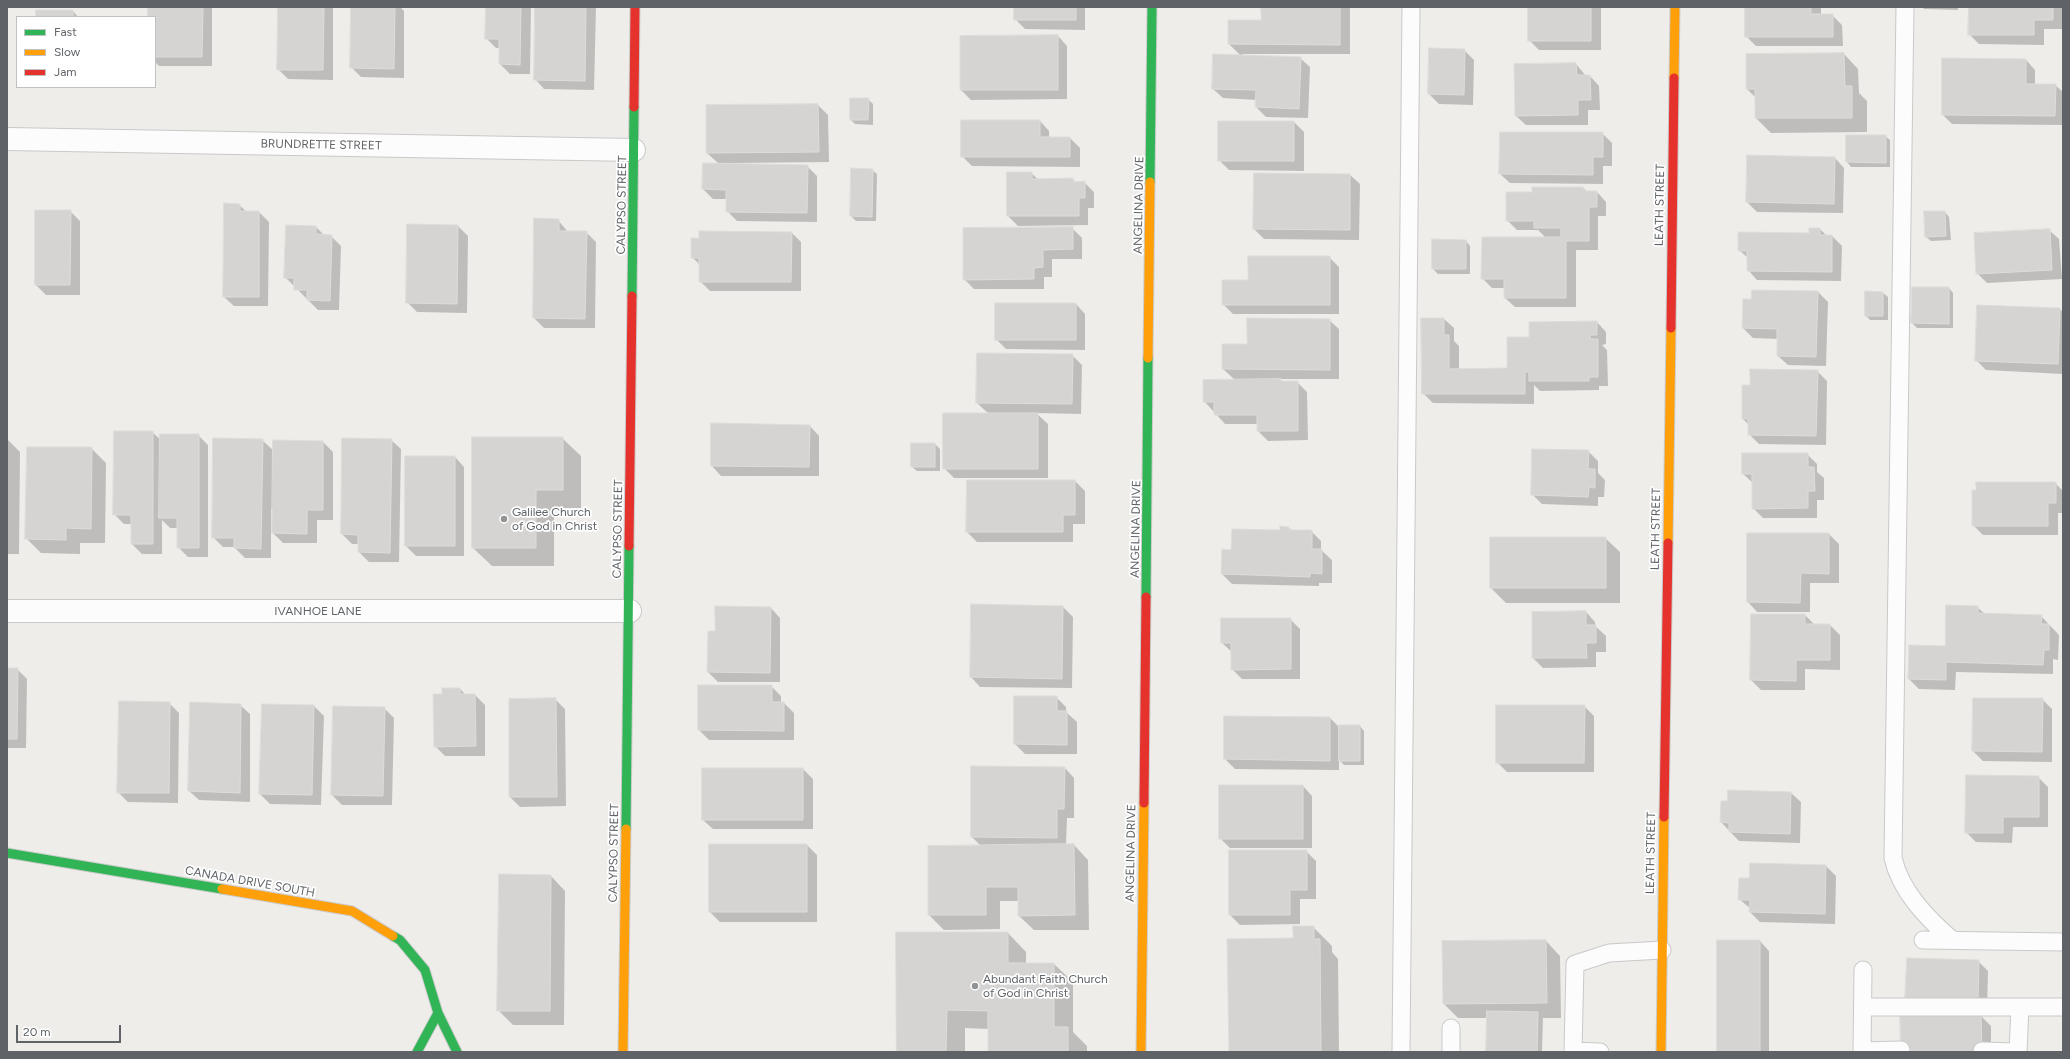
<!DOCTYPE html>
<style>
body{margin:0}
#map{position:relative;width:2070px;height:1059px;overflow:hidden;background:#eeedea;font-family:Figtree,sans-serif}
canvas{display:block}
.frame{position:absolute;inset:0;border:8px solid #5f6367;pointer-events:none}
.legend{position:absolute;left:16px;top:16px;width:140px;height:72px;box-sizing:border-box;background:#fff;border:1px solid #bfc1c2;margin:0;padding:5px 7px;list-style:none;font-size:12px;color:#5f6367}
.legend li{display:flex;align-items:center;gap:8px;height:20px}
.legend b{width:20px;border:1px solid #bfc1c2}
.scale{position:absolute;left:16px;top:1025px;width:105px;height:18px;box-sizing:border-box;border:2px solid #5f6367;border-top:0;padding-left:5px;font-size:12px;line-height:14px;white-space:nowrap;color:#5f6367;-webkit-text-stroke:3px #fff;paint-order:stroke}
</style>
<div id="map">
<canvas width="2070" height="1059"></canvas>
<div class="frame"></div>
<ul class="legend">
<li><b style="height:5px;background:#30b455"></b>Fast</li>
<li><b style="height:5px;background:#ff9f0a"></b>Slow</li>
<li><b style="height:5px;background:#e5322d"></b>Jam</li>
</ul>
<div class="scale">20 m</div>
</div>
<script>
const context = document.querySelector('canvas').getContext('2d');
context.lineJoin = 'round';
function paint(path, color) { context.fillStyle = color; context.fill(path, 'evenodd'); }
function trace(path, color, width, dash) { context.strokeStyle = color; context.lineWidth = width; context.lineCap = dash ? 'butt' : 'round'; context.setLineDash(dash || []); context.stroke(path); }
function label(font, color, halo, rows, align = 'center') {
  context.font = font + ' Figtree,sans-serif'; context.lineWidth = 3.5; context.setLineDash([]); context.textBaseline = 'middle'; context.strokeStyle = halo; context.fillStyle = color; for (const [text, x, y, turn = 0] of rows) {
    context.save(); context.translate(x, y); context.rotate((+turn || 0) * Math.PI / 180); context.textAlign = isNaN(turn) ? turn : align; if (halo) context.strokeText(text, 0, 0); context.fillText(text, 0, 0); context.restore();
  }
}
const shadow = new Path2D(`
 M149,7H212V66H159L155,62V17H149Z
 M279,7H333V80L288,79L278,69Z
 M352,7H400L404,11V78L361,77L351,67Z
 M487,7H531L530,74H510L500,64V48H496L486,38Z
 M536,7H596L594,90L544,89L535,79Z
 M1015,7H1097V8H1085V30L1025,29L1015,19Z
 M1262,7H1350V54H1243V56L1300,58L1310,67L1308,118L1266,117L1256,107L1257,100L1223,98L1213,89L1241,56L1229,44L1262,21Z
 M1529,7H1601V50H1539L1529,40Z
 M1746,7H1821V15H1832L1842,25L1843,46H1756L1746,36Z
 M1922,7H1958V10L1924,9Z
 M1970,7H2063V29H2044V45L1979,44L1969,34Z
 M73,11L78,17H37Z
 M1058,36L1067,46V99L971,100L961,90V37Z
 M1464,50L1474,60L1473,105L1439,104L1429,94Z
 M1844,54L1858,69L1859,93L1867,101V132L1771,133L1756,118V98L1747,89V55Z
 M2026,60L2035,70V85H2055L2063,92V125L1952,124L1943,115Z
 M1576,64L1586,76H1590L1599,86L1600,110H1588V125H1526L1516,116Z
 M868,99L873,104V125L855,124L851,120Z
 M818,105L828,115L829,162L731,163V165L807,166L817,176V222L737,221L727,211V199H713L703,189L719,164L707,153Z
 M1040,121L1049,131V138H1070L1080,148V167L972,166L962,156Z
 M1294,122L1304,132V171L1229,170L1219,160Z
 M1602,133L1612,143V166H1603V184L1510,183L1500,174Z
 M1885,136L1890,140V167H1851L1847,162Z
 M1835,158L1844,168L1843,213L1757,212L1747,202Z
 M872,170L877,174L876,221H856L851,216Z
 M1031,173L1039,180L1073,179L1076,183L1084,182L1094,192V208H1088V225L1018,226L1008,216Z
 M1350,175L1360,184L1359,240L1264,239L1254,229Z
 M1583,188L1587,192H1597L1606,202V216H1598V250H1576V307H1515L1505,298V288H1492L1482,278L1546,238L1538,230H1517L1507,220L1533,193Z
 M239,205L247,212H259L269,222L268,306H234L224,297Z
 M70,211L80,221V295H46L36,285Z
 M1945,212L1949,217L1951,240L1931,241L1926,237Z
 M558,220L568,232H586L596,242L595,328H544L534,318Z
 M408,225L458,226L468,236L467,313L417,312L407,302Z
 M287,226L316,227L325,236H331L341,246L339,310H318L285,277Z
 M1072,228L1082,238V259H1052V277H1044V289H974L964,279Z
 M1810,229H1820L1827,236H1832L1842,246L1841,281L1757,280L1748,270V258L1739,250L1810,234Z
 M2049,230L2059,239L2062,279L1987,283L1977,273Z
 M792,233L801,242V291H710L700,281V265L692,257L700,239Z
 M1466,241L1470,246V274H1438L1433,269Z
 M1329,257L1339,267V314H1233L1223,304L1249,281Z
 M1913,288H1949L1953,293V328H1917L1912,323Z
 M1818,292L1828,302L1826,366L1788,365L1778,356V339L1753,338L1743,328Z
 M1883,293L1888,297V320H1870L1866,316Z
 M1076,304L1085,314V350L1006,349L996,339Z
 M2060,309L2063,312V374L1986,370L1976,360Z
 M1422,319H1444L1454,328V341L1459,346V370L1508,369L1530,338L1597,322L1606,332V344L1602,345L1607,350L1608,386H1599V390L1540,391L1534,385V404L1433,403L1423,393Z
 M1329,320L1339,329V379H1280L1283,382H1297L1307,392L1308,440L1268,441L1258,431V424H1225L1204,401L1235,380L1223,369L1248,345Z
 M1072,355L1082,365L1081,414L1036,413L1048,424V478H954L944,468L989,414L977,403Z
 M1817,371L1827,381L1826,445L1759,444L1749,434V425L1743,419Z
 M810,426L819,436V476H721L712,466Z
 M152,432L161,440L198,435L208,445V557H188L178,547V528H170L162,520V554H142L132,544V524H124L114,514Z
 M562,438L581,456V508H554V566H492L473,548Z
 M7,439L20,452L19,554H7Z
 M262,440L274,451V441L323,442L333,452V520H317V543H283L273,533V509H271V558H245L234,547H223L213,537Z
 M391,440L401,449L399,562H369L359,552V544H352L342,534Z
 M935,444L940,449V471H917L912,467Z
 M91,448L106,463L105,543H80V554L41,553L26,538Z
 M1588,451L1598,461V473L1605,480L1604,497H1598V506L1542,504L1532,494Z
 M1807,454L1817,464V472L1824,478V500H1817V518H1763L1753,508V483L1743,474Z
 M455,457L464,467V556H416L406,546Z
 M968,481H1075L1085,491V524H1073V542H977L967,532Z
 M2055,483L2063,491V513H2058V535H1983L1973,525L1977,491Z
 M1289,528L1292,531H1311L1321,541V550L1332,560V583H1319V586L1232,584L1222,574L1281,531Z
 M1829,534L1839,544V583H1810V612H1757L1748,602Z
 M1491,538H1605L1620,552V603H1506L1491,588Z
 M972,605L1063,607L1073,617L1072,688L980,687L971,677Z
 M1977,607L1985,614L2041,616L2059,635L2058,660L2053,659V674L1956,672L1955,690L1919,689L1909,679L1946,647Z
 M771,608L780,618V682H718L708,672L716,632Z
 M1586,612L1595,622V626L1606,636V652H1596V667L1543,668L1533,658Z
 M1805,615L1815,625H1830L1840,635V670L1805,669V690H1761L1751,680Z
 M1290,619L1300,629V679H1242L1232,669V652L1222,643Z
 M7,669H17L27,679L26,748H7Z
 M771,686L781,696V703H784L794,713V740H709L699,730Z
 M460,689L466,695H475L485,705V756H445L435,746L443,695Z
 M1056,697L1066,707V712L1077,722V754H1025L1015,744Z
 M555,699L565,709L566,806L520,807L510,797Z
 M2042,699L2052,709V762L1983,761L1973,751Z
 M169,703L179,713L178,803L128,802L118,792Z
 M240,705L250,714V802L199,800L189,791Z
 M263,705L314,706L324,716L321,805L270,804L260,794Z
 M1584,706L1594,716V772H1507L1497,762Z
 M334,707L384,708L394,718L392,805H342L332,795Z
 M1330,718L1340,728L1360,726L1364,731V765H1344L1339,760V770L1235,769L1225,759Z
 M1065,768L1074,778V818H1067L1066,845H1074L1088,860L1089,930H1034L1019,916V901H1000V929L944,930L929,915L981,846L972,837Z
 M803,769L813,779V829H713L703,820Z
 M2038,777L2048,787V827H2013L2012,843L1976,842L1966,832Z
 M1303,786L1312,796V848H1230L1220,838Z
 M1791,793L1801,802L1800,843L1739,841L1721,822L1728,802Z
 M710,845H807L817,855V922H720L710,912Z
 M1306,851L1316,861V899H1300V924L1240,925L1230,915Z
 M1826,866L1836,876L1835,924L1760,922L1750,912L1751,909L1739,899L1750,879Z
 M551,876L565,891L564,1025H513L498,1010Z
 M1313,927L1332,946V952L1338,959L1339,1052H1230L1294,939Z
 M1008,933L1026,952V964H1054L1073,982V1032L1087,1046V1052H989V1029L965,1028V1052H897Z
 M1546,941L1560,956L1561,1018H1543L1542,1052H1487L1488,1018H1458L1444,1004Z
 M1760,941L1769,951V1052H1718Z
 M1908,959L1978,961L1988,971L1987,1010L1916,1008L1906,998Z
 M1981,1016L1991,1026V1052H1902Z`);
const building = new Path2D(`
 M148,7H203L202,57H155V17H148Z
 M278,7H324L323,70H277Z
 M351,7H395L394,69L350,68Z
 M486,7H521L520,65L499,64V39H485Z
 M535,7H586L585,81L534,80Z
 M1014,7H1076V20H1014Z
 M1261,7H1340V45L1228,44V20H1261Z
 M1528,7H1591V41H1528Z
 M1745,7H1811V14H1833V37H1745Z
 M1969,7H2053V20H2034V35H1968Z
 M36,10H73V17H36Z
 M1058,35V90H960V36Z
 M1429,48L1465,49L1464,95L1428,94Z
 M1844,53L1845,86H1852V118H1755V89H1746V54Z
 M1213,54L1301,57L1299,109L1255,107L1256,90L1212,89Z
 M1942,58L2026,59V84H2056L2055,116L1942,115Z
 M1576,63L1577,75H1590L1591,100H1578V115L1515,116L1514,64Z
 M850,98H869L868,120H850Z
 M818,104L819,152L706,153V105Z
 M961,120H1040V137H1070V157H961Z
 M1218,121H1294V161H1218Z
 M1500,132H1603V157H1593V175L1499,174Z
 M1846,135H1886V163L1846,162Z
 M1747,155L1835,157L1834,204L1746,202Z
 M703,163L808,165L807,213L726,212V190L702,189Z
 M851,168L873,169L872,217L850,216Z
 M1007,172H1032V179L1073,178V182L1085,181V198H1079V216H1007Z
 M1254,173L1350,174V230L1253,229Z
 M1532,187H1583V191H1597V207H1589V241H1566V298H1504V279H1481L1482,237H1561V228H1534V221H1506V192H1532Z
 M224,203L240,204V211H259V297H223Z
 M35,210H71L70,285H35Z
 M1924,211H1945L1946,236L1925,237Z
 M534,218L559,219V231H587L585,319L533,318Z
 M407,224L458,225L457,304L406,303Z
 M286,225L316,226V234L332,235L330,301L307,300V290H294V278H284Z
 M1073,227V249L1043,250V267L1034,268V279L963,280V228Z
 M1809,228H1820V235H1832V272L1747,271V251H1738V232L1809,233Z
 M2050,229L2052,270L1976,274L1974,233Z
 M699,231L792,232L791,282H699V258H691V238H699Z
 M1432,239L1466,240V269H1432Z
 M1248,256H1330V305H1222V280H1248Z
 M1912,287H1949V324L1911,323Z
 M1752,290L1818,291L1816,357L1777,356V329L1742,328L1743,299H1751Z
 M1865,291L1883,292V316H1865Z
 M995,303H1076V340H995Z
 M1977,305L2060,308L2058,364L1975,361Z
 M1247,318L1330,319V370L1222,369V344H1247Z
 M1421,318H1444V335H1449V369L1507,368V337H1529V322L1597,321V335H1590V339H1598V377H1589V381H1529V372H1525V394H1422Z
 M977,353L1073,354L1072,404L976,403Z
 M1750,369L1818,370L1816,436L1748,435V419H1742V385H1750Z
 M1281,379V381H1298V431H1257V415H1214V402H1203V380Z
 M943,413H1038V469H943Z
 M711,423L810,425L809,467L711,466Z
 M114,431H153V544H131V515H113Z
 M160,434H199V548H177V518H159Z
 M472,437H563V490H536V548H472Z
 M213,438L263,439L261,549L234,548V538H212Z
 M342,438L392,439L390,553L358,552V535L341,534Z
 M273,440L323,441V510H307V534L272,533Z
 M911,443H935V467H911Z
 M27,447H92L91,529L66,528V540L25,539Z
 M1532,449L1589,450L1588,469H1595V488L1589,487L1588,497L1531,495Z
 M1742,453H1808V467H1814L1815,491H1808V508L1752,509V474H1742Z
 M405,456H455V546H405Z
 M967,480H1075V515H1063V532H966Z
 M1976,482H2056V503H2048V526H1972V490H1976Z
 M1280,526L1289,527L1288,530H1312V549H1322V574L1310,573V577L1221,574L1222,549L1231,550L1232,529L1280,530Z
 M1747,533H1829V574L1801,573L1800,603L1747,602Z
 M1490,537H1606V588H1490Z
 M971,604L1063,606L1062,679L970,677Z
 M1946,605L1978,606V613L2042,615L2041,624H2049V650H2044L2043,665L1946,662V680L1908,679L1909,645L1945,646Z
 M715,606L771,607L770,673L707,672L708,631H715Z
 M1586,611V625H1596V643H1586L1587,658H1532V612Z
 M1751,614H1805V624H1830V660H1796V681L1750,680Z
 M1221,618H1291V669L1231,670V643H1221Z
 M7,668H18L17,739H7Z
 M698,685H772V702H784V731L698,730Z
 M442,688H460V694H475L476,746L434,747L433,694H442Z
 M1014,696H1057V711H1067V745L1014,744Z
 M556,698L557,797H509V699Z
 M1973,698H2043L2042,752L1972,751Z
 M119,701L170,702L169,793H117Z
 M190,702L241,704L240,793L188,791Z
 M262,704L314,705L312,795L259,794Z
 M1496,705H1585L1584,763H1496Z
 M333,706L385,707L383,796L331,795Z
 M1224,716L1330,717V761L1224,759Z
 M1339,725H1360V761H1339Z
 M971,766L1065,767L1064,809H1057V838L971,837Z
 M702,768H803V820H702Z
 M1966,775L2039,776V817H2003V833H1965Z
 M1219,785H1303V839H1219Z
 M1728,790L1791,792L1790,834L1729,832V823L1720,822L1721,801H1727Z
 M709,844H807V912H709Z
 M1074,844L1075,915L1018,916V887H986V915H928V846Z
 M1229,850H1307V890H1290V915H1229Z
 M1750,863L1826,865L1825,914L1749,912L1750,900H1738L1739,878H1749Z
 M499,874L551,875L550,1011H497Z
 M1293,926H1314V939H1320L1321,1052H1229L1227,939L1293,938Z
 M896,932H1008V963H1054V1027H1068V1052H988V1011L947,1010L946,1052H893H896Z
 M1546,940L1547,1003L1443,1004L1442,941Z
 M1717,940H1760V1052H1717Z
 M1907,958L1979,960L1978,1000L1905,998Z
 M1487,1011L1538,1012L1537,1052H1486Z
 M1900,1015H1981L1982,1052H1901Z`);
const lane = new Path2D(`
 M1905,7L1893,858C1901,892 1927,918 1952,940
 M1923,940L2063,942
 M1863,1007H2020
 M1573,1051L1600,1052
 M1862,1051L1901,1050
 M1982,1051L2015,1052
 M1401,1052L1411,7
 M1451,1052V1028
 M1573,1052L1575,964L1609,953L1662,950
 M1862,1052L1863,970
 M2018,1052L2020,1007H2063`);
const street = new Path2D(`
 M7,139L634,150
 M7,611H630`);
const fast = new Path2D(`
 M1150,182L1152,7
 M632,296L634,107
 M1146,597L1148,358
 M626,829L629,546
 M7,853L222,889
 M393,936L400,940L425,970L438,1013L457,1052
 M417,1052L438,1013`);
const slow = new Path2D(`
 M1674,78L1675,7
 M1148,358L1150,182
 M1668,543L1671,328
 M222,889L352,911L393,936
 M623,1052L626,829
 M1141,1052L1144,803
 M1661,1052L1664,817`);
const jam = new Path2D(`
 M634,107L635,7
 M1671,328L1674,78
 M629,546L632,296
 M1144,803L1146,597
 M1664,817L1668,543`);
const markers = [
 [504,519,4,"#919395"],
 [975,986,4,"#919395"]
];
const streetNames = [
 ["BRUNDRETTE STREET",321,145,1],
 ["CALYPSO STREET",622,205,-89],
 ["ANGELINA DRIVE",1139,205,-89],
 ["LEATH STREET",1660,205,-89],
 ["CALYPSO STREET",618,529,-89],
 ["ANGELINA DRIVE",1136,529,-89],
 ["LEATH STREET",1656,529,-89],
 ["IVANHOE LANE",318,611],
 ["CALYPSO STREET",614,853,-89],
 ["ANGELINA DRIVE",1131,853,-89],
 ["LEATH STREET",1651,853,-89],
 ["CANADA DRIVE SOUTH",250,882,10]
];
const poiNames = [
 ["Galilee Church",512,512],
 ["of God in Christ",512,526],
 ["Abundant Faith Church",983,979],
 ["of God in Christ",983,993]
];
paint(shadow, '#0003');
paint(building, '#d5d4d3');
trace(building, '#dedcd9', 1);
trace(lane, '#c9c9c9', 19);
trace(street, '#c9c9c9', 24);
trace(fast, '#cbcbcb', 11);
trace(slow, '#cbcbcb', 11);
trace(jam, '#cbcbcb', 11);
trace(lane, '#fcfcfc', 17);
trace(street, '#fcfcfc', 22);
trace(fast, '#30b455', 9);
trace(slow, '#ff9f0a', 9);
trace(jam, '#e5322d', 9);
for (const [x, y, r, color] of markers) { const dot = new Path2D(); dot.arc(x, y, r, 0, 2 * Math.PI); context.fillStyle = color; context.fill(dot); trace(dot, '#fff', 1.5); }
label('12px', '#5f6367', '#fff', streetNames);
label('12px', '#5f6367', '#fff', poiNames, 'left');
</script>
